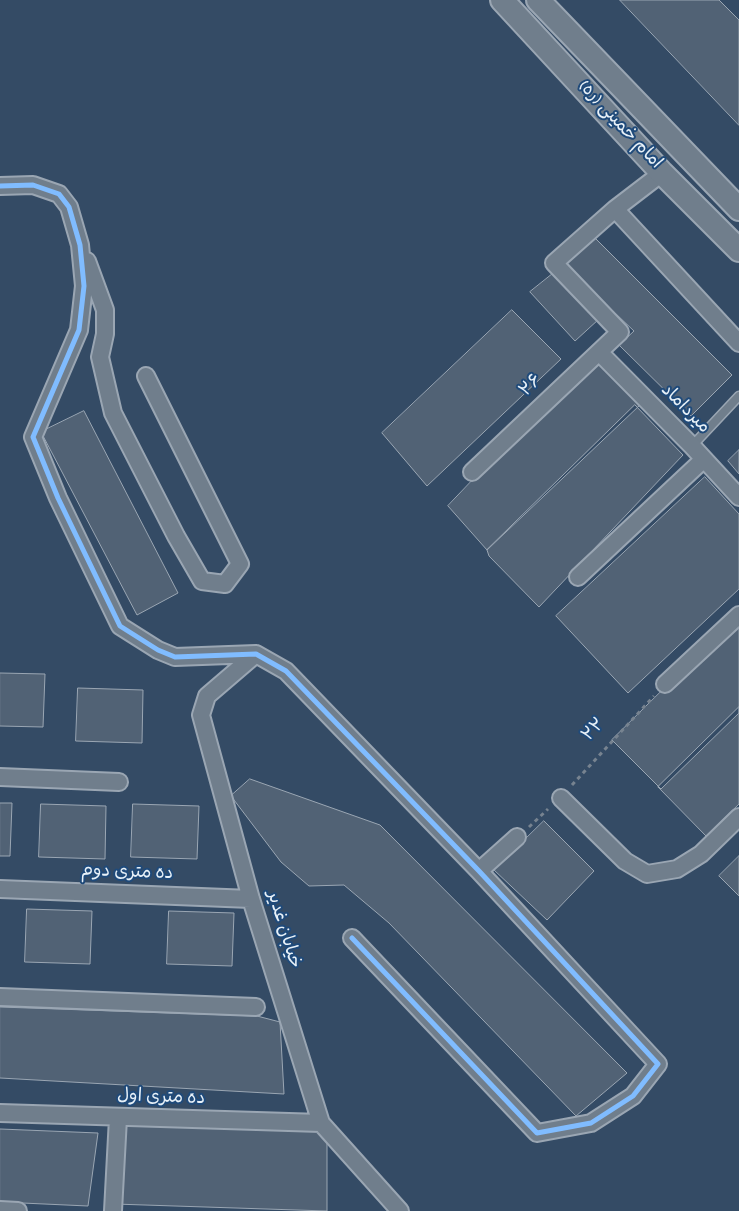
<!DOCTYPE html>
<meta charset="utf-8">
<style>
body{margin:0}
canvas{display:block;background:#344b65}
</style>
<canvas width="739" height="1211"></canvas>
<script>
const context = document.querySelector('canvas').getContext('2d');
context.lineJoin = 'round';
function paint(path, color) { context.fillStyle = color; context.fill(path, 'evenodd'); }
function trace(path, color, width, dash) { context.strokeStyle = color; context.lineWidth = width; context.lineCap = dash ? 'butt' : 'round'; context.setLineDash(dash || []); context.stroke(path); }
function label(font, color, halo, rows, align = 'center') {
  context.font = font + ' Dekko,"Playpen Sans Arabic",sans-serif'; context.lineWidth = 4; context.setLineDash([]); context.textBaseline = 'middle'; context.strokeStyle = halo; context.fillStyle = color; for (const [text, x, y, turn = 0] of rows) {
    context.save(); context.translate(x, y); context.rotate((+turn || 0) * Math.PI / 180); context.textAlign = isNaN(turn) ? turn : align; if (halo) context.strokeText(text, 0, 0); context.fillText(text, 0, 0); context.restore();
  }
}
const building = new Path2D(`
 M620,0H719L739,20V125Z
 M594,237L732,375L691,416L619,345L634,331L563,264Z
 M555,272L599,319L575,341L530,292Z
 M512,310L561,359L427,486L382,433Z
 M592,355L640,405L487,550L448,506Z
 M635,405L683,455L539,607L489,556L487,550Z
 M84,411L178,593L137,615L41,432Z
 M739,450V474L728,461Z
 M705,477L739,514V589L628,693L556,616Z
 M739,615V713L661,789L612,740Z
 M0,673L45,674L43,727L0,726Z
 M78,688L143,690L142,743L76,741Z
 M739,707V804L706,836L658,787Z
 M250,779L380,825L627,1073L576,1116L389,923L344,885L309,886L281,862L231,796Z
 M0,803H12L10,856H0Z
 M41,804L106,806L105,859L39,857Z
 M133,804L199,806L197,859L131,857Z
 M544,821L594,871L547,920L494,870Z
 M739,856V896L719,876Z
 M27,909L92,911L90,964L25,962Z
 M169,911L234,913L232,966L167,964Z
 M0,1007L257,1016L280,1022L284,1094L0,1078Z
 M122,1123L327,1131V1211L114,1204Z
 M0,1129L98,1133L88,1206L0,1202Z`);
const path = new Path2D(`
 M572,785L654,696
 M529,827L548,809`);
const service = new Path2D(`
 M692,446L739,396`);
const minor = new Path2D(`
 M0,186L33,185L59,194L69,207L80,245L84,286L79,330L33,437L58,498L120,626L158,650L175,657L256,654L286,671L479,871L658,1064L633,1096L591,1123L537,1133L352,938
 M615,209L739,343
 M87,261L105,310V334L100,357L113,413L176,536L202,581L225,584L240,564L146,376
 M599,352L692,446L739,497
 M472,472L620,332L554,263L615,209L662,173
 M578,577L704,459
 M256,654L207,696L201,715L251,899L321,1123L400,1211
 M665,684L739,615
 M0,777L119,782
 M561,798L625,861L647,874L677,869L701,854L739,817
 M479,871L517,837
 M0,889L251,899
 M0,997L256,1007
 M0,1113L321,1123
 M0,1210L18,1211
 M113,1211L118,1118`);
const secondary = new Path2D(`
 M502,0L662,173L739,250
 M538,0L739,209`);
const cycleway = new Path2D(`
 M0,186L33,185L59,194L69,207L80,245L84,286L79,330L33,437L58,498L120,626L158,650L175,657L256,654L286,671L479,871L658,1064L633,1096L591,1123L537,1133L352,938`);
const streetNames = [
 ["امام خمینی (ره)",619,126,47],
 ["۲۶",532,387,-44],
 ["میرداماد",684,410,45],
 ["۲۲",595,731,-47],
 ["ده متری دوم",127,874,2],
 ["خیابان غدیر",282,930,73],
 ["ده متری اول",161,1099,2]
];
paint(building, '#516275');
trace(building, '#9aa6b3', 1);
trace(service, '#9aa6b3', 11);
trace(minor, '#9aa6b3', 20);
trace(secondary, '#9aa6b3', 26);
trace(path, '#778390', 3, [4, 4]);
trace(service, '#707e8c', 8);
trace(minor, '#707e8c', 16);
trace(secondary, '#707e8c', 22);
trace(cycleway, '#80bcff', 5);
label('18px', '#e8f1f8', '#1f4a7a', streetNames);
</script>
